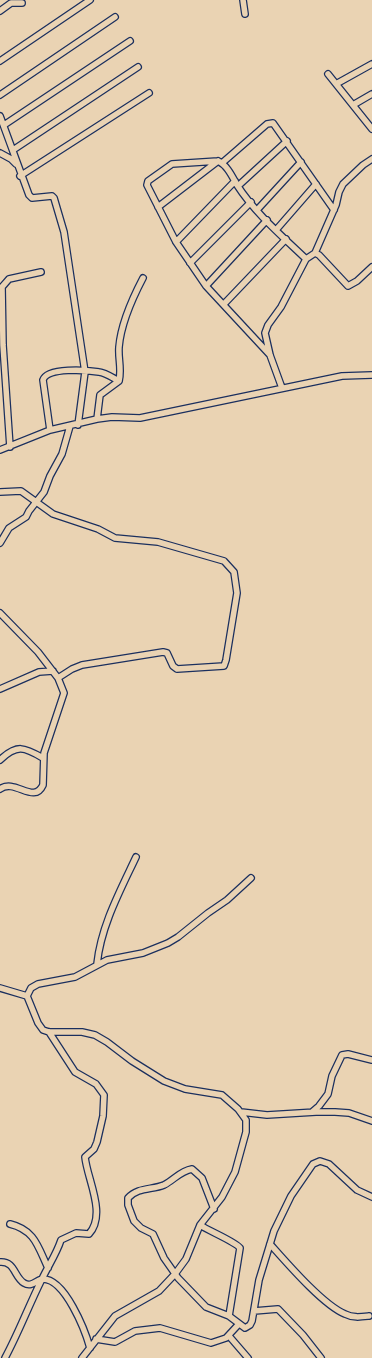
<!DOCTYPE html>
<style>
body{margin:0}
canvas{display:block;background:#ead3b3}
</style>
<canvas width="372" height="1358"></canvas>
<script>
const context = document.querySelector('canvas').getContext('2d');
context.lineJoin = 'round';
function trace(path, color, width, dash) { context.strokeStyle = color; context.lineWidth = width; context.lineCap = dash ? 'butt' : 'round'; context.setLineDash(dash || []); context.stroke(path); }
const minor = new Path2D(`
 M243,0L245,14
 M0,11L11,3H22
 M0,61L90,0
 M328,74L372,129
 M336,84L372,64
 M0,95L115,17
 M353,105L372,94
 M0,116L29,195L32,198L52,196L54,198L64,232L85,372L78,425
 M4,125L130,41
 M13,150L138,67
 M0,153L11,159L16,164
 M222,163L267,124L273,123L334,210
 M20,176L149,93
 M238,186L287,141
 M158,207L218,161
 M257,210L301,162
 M276,230L316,184
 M176,242L235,181
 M315,253L336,205L339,192L343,184L363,165L372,159
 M190,263L251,202
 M206,286L267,220
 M224,304L286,239
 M270,355L206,286L176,242L147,185L148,181L172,164L218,161C227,165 232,176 237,185C255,213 282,236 306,259
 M282,388L270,355L265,333L268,325L281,307L306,259L315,253L319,255L348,286L357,281L372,267
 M97,419L100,395L119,381C122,369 118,359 119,347C121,323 132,299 143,278
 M50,430L43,380C47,367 87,370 99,372C106,373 113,378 119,381
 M10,447L3,345L2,287L9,279L41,272
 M0,450L50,430L97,419L112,417L140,418L342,376L372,375
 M0,492L21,491L53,514L98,529L115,538L158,542L224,561L234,572L237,593L226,660L224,666L177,669L173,666L167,653L163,652L82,665L72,669L58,678
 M0,543L9,528L26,517L29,511L44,492L50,476L62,454L70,426
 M0,613L38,652L58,678L64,693L44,753L43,785C34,805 15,778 0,789
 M0,689L39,672L53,671
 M0,760C17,744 24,747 43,758
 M97,964C101,926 120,891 136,857
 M0,988L27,996L38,1023L43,1030L49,1032H82L95,1035L107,1042L132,1061L164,1081L185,1089L222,1095L238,1109L246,1120V1132L235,1172L222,1197L200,1225L186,1259L175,1274L159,1291L115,1316L82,1358
 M27,996L31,988L38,984L75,977L107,960L143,953L168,943L178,937L208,913L227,900L251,878
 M241,1112L267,1115L316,1112H335L349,1113L372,1121
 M312,1112L319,1106L328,1094L332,1076L342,1055L348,1054L372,1060
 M214,1209L202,1178L192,1169C180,1171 174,1180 164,1185C152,1190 138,1187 128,1198V1205L134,1221L141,1228L153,1234L164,1258L178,1278L206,1307L229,1316L245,1328L250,1325L252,1321L259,1280L274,1231L291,1196L313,1164L320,1161L329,1164L357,1190L372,1197
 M10,1224C35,1230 38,1247 48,1268
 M200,1225C209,1231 236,1242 240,1248L229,1316
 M270,1244C287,1263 323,1305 345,1314C353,1318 360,1317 369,1316
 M0,1262C15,1261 14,1277 24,1283C32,1288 37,1279 43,1279C65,1279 85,1330 90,1348
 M254,1311L278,1309L303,1335L321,1358
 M229,1336L248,1358
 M96,1339L115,1342L135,1331L160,1328L211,1343L226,1338L238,1325
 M5,1358C19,1332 29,1305 42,1279C48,1266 56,1255 61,1240L76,1233L89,1234C107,1214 87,1179 85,1157L94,1149L97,1142L103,1116L104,1095L96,1084L75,1072L49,1032`);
trace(minor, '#1b2f5e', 8);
trace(minor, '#ead3b3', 5.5);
</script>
